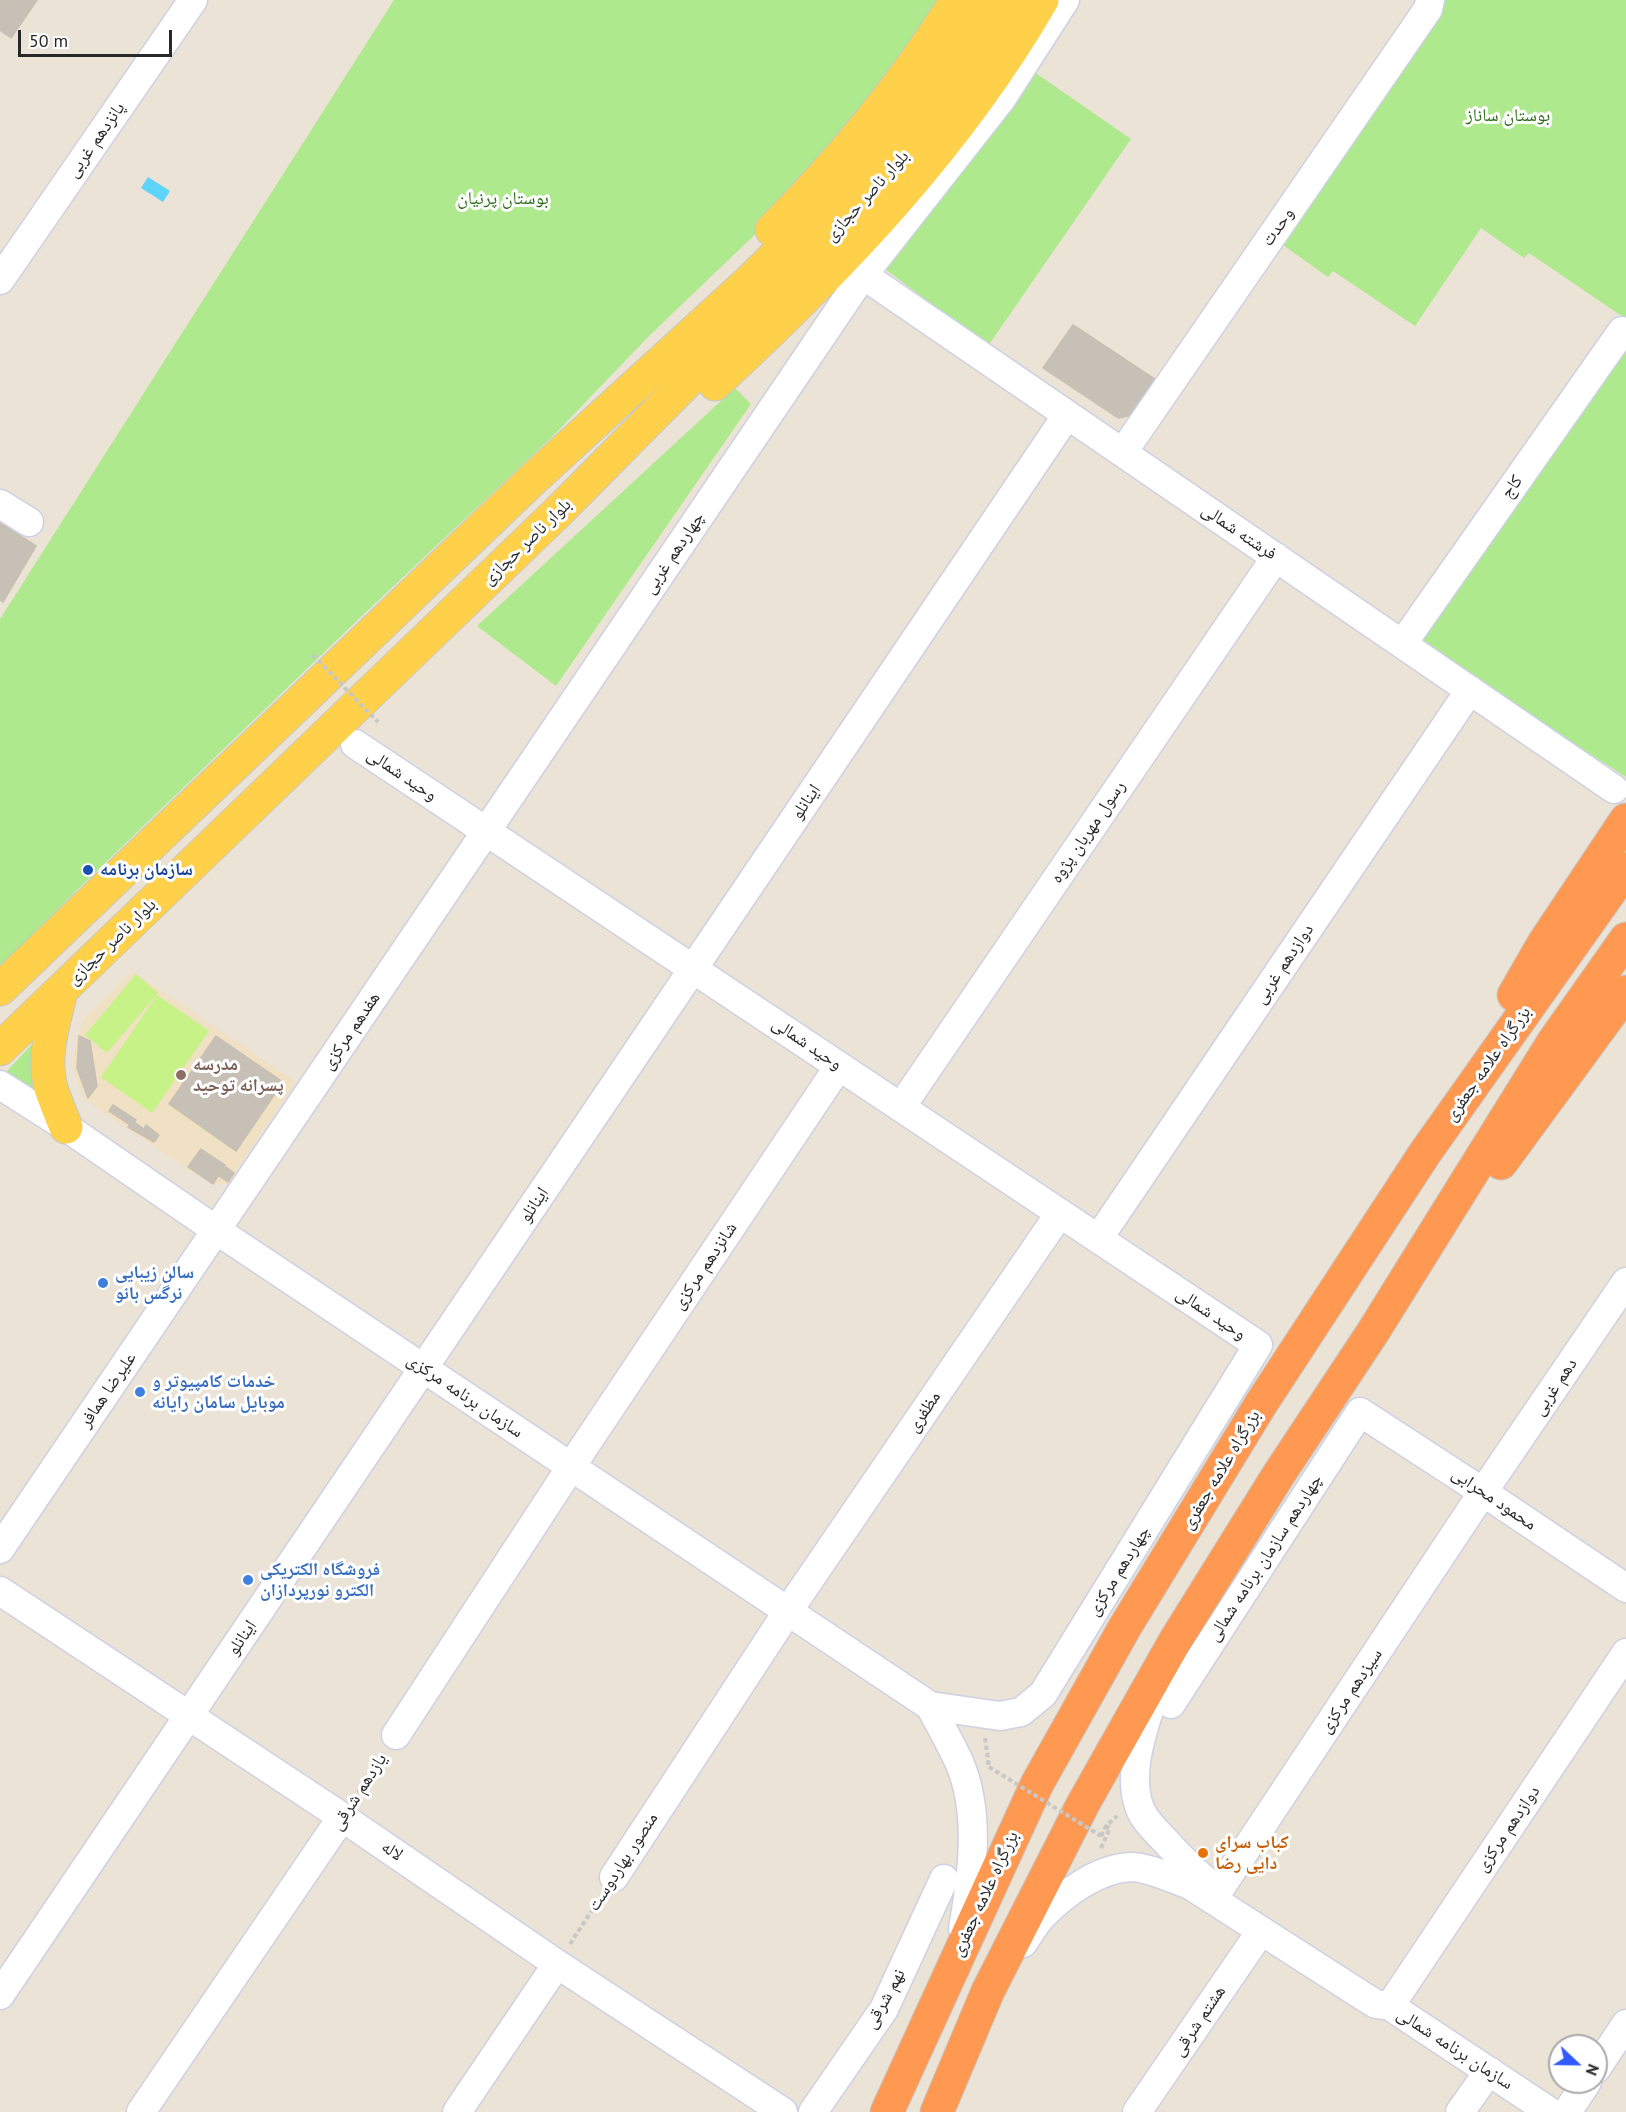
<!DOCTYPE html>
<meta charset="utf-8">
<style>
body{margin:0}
#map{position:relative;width:1626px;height:2112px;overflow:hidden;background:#ece3d7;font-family:"PT Sans",sans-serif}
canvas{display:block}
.north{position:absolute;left:1548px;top:2034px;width:60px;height:60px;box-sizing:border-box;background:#fff;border:2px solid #a9a9a9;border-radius:50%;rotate:112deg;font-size:16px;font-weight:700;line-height:24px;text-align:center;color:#282828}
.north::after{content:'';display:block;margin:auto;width:21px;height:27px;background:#325cff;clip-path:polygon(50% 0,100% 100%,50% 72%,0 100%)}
.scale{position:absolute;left:18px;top:30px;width:154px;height:27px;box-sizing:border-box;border:3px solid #282828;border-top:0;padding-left:8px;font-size:18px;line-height:21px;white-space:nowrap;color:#282828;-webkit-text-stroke:4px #fff;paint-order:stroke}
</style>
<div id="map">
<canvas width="1626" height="2112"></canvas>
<div class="north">N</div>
<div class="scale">50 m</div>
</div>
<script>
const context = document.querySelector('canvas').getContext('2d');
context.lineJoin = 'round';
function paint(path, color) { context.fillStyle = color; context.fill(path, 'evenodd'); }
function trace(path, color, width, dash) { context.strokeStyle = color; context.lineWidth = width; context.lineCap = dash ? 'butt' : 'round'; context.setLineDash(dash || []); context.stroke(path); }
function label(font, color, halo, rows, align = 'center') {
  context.font = font + ' "PT Sans","Noto Naskh Arabic",sans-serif'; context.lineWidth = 6; context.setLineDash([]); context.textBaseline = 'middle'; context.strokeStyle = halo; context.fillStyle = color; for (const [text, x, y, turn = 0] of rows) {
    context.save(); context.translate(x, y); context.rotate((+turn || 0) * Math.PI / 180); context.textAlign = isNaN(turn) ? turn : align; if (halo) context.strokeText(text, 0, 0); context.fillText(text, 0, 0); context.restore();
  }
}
const education = new Path2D(`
 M132,971L296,1082L228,1183L212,1185L85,1100L73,1068L76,1038L84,1019Z`);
const green = new Path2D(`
 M394,0H948L768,222L649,336L553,436L365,613L78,889L0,968V619Z
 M1438,0H1626V319L1529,253L1524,258L1481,228L1415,326L1333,271L1328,277L1280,243Z
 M1027,67L1131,139L988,346L877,263Z
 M1626,345V777L1412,640Z
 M735,388L751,404L556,686L477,626Z
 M37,1039L45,1098L6,1072Z`);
const pitch = new Path2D(`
 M136,974L158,993L107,1053L85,1035Z
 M157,995L209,1031L152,1113L101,1077Z`);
const water = new Path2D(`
 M148,177L170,191L163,202L141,188Z`);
const building = new Path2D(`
 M0,0H37L11,38L0,30Z
 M1073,325L1159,382L1134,415L1118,418L1043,368Z
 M0,523L36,546L3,602L0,600Z
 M79,1036L90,1041L97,1086L88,1098L77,1068Z
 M216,1036L283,1082L236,1151L169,1104Z
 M113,1105L136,1120L134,1122L144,1129L146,1125L159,1135L154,1142L128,1127L130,1125L109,1111Z
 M201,1149L225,1165L213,1184L188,1167Z
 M226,1167L234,1173L228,1182L219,1176Z`);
const path = new Path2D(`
 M985,1738L989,1767
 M354,1799L384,1753
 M1101,1836L1106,1826L1117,1816
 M1101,1848L1110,1828L1106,1826
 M570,1944L602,1895`);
const minor = new Path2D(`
 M863,275L1614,789
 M0,280L193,0
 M1123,452L1428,9L1430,0
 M0,504L29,522
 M1403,643L1622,331
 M0,1085L66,1127L216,1230L930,1706L1000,1716L1021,1712L1043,1694L1258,1345L355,744
 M901,1107L1276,557
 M1098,1239L1470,690
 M0,1549L863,275L1002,98L1065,0
 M0,1591L333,1811L557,1964L783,2112
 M1154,1696C1142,1730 1123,1785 1145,1818C1152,1828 1162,1837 1170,1846C1184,1861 1197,1875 1214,1887
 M1171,1704L1360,1412L1483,1492L1626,1588
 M930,1706C940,1725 951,1744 960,1764C981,1815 972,1876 963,1929
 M396,1735L584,1447L839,1066
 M614,1877L788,1611L1060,1213
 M1219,1890L1483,1492L1626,1282
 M1023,1943C1029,1934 1035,1924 1042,1916C1064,1894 1098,1868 1131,1867C1148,1867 1173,1879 1190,1885L1366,1998L1376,2004L1390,2006L1550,2112
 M0,1995L1067,415
 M1390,2006L1626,1653
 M1596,2069L1626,2024
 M141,2112L342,1817
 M457,2112L557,1964
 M813,2112L884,2009L944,1879
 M1137,2112L1261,1931
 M1460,2112L1489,2071
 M1567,2112L1587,2082`);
const major = new Path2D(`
 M772,230C841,161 905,83 957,0
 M715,384C839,269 957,147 1042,0
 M0,989L532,480L751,280L852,180L931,81L985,0
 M61,991C54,1022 42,1056 51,1088C55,1101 61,1115 66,1127
 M0,1049L560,510L868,199L951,95L1014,0`);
const highway = new Path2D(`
 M1514,995L1544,943L1626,820
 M1501,1163L1626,992
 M887,2112L1037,1784L1125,1627L1261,1404L1425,1153L1626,869
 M937,2112L988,1991L1083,1804L1175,1641L1279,1474L1373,1332L1554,1041L1626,939`);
const pathBridge = new Path2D(`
 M313,655L378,722
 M989,1767L1101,1836`);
const markers = [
 [88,870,6,"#1a4fb4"],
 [181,1075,6,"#8d6e63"],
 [103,1283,6,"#3f7fe0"],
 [140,1392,6,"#3f7fe0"],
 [248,1580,6,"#3f7fe0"],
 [1203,1853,6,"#e8710a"]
];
const parkNames = [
 ["بوستان ساناز",1508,116],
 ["بوستان پرنیان",503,199]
];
const streetNames = [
 ["پانزدهم غربی",96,140,-55],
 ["بلوار ناصر حجازی",867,196,-48],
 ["وحدت",1278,227,-55],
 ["کاج",1512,487,-55],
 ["فرشته شمالی",1239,532,34],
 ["بلوار ناصر حجازی",527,542,-44],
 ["چهاردهم غربی",674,553,-56],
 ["وحید شمالی",402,775,34],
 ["اینانلو",806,802,-56],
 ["رسول مهربان پژوه",1088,832,-56],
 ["بلوار ناصر حجازی",112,942,-44],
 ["دوازدهم غربی",1284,964,-56],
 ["هفدهم مرکزی",351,1031,-56],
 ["وحید شمالی",807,1044,34],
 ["بزرگراه علامه جعفری",1488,1064,-55],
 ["اینانلو",534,1205,-56],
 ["شانزدهم مرکزی",705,1266,-56],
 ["وحید شمالی",1211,1314,34],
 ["دهم غربی",1555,1387,-56],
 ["علیرضا همافر",108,1390,-56],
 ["سازمان برنامه مرکزی",465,1396,34],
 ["مظفری",924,1412,-56],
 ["بزرگراه علامه جعفری",1221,1470,-59],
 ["محمود محرابی",1494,1499,34],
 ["چهاردهم سازمان برنامه شمالی",1265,1558,-57],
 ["چهاردهم مرکزی",1119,1571,-58],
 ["اینانلو",242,1638,-56],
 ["سیزدهم مرکزی",1351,1691,-56],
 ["یازدهم شرقی",359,1792,-57],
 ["دوازدهم مرکزی",1508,1829,-56],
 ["لاله",392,1851,34],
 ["منصور بهاردوست",623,1862,-57],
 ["بزرگراه علامه جعفری",985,1894,-65],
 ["نهم شرقی",885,1999,-61],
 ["هشتم شرقی",1199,2021,-56],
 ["سازمان برنامه شمالی",1455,2049,33]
];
const transitNames = [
 ["سازمان برنامه",100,870]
];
const educationNames = [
 ["مدرسه",193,1065],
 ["پسرانه توحید",193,1086]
];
const shopNames = [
 ["سالن زیبایی",115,1273],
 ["نرگس بانو",115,1294],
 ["خدمات کامپیوتر و",152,1382],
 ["موبایل سامان رایانه",152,1403],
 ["فروشگاه الکتریکی",260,1570],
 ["الکترو نورپردازان",260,1591]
];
const foodNames = [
 ["کباب سرای",1215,1843],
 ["دایی رضا",1215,1864]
];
paint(education, '#f0e1c4');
paint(green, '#aee98d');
paint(pitch, '#c7f287');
paint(water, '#5ed4fb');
paint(building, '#c7c0b7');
trace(building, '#c7bfb1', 1.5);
trace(minor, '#cdd1e3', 31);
trace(major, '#c7c7c7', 35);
trace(highway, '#c7c7c7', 35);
trace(path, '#c7c7c7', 4, [4.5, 3]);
trace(minor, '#fff', 28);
trace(major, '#ffd14a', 33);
trace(highway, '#ff9850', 33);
trace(pathBridge, '#c7c7c7', 4, [4.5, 3]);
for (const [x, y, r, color] of markers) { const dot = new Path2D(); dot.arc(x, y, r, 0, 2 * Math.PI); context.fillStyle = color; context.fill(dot); trace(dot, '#fff', 2); }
label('18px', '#266b12', '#fff', parkNames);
label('18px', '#282828', '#fff', streetNames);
label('bold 18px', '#164399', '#fff', transitNames, 'left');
label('bold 18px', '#785e54', '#fff', educationNames, 'left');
label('bold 18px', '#366cbe', '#fff', shopNames, 'left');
label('bold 18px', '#c56008', '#fff', foodNames, 'left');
</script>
